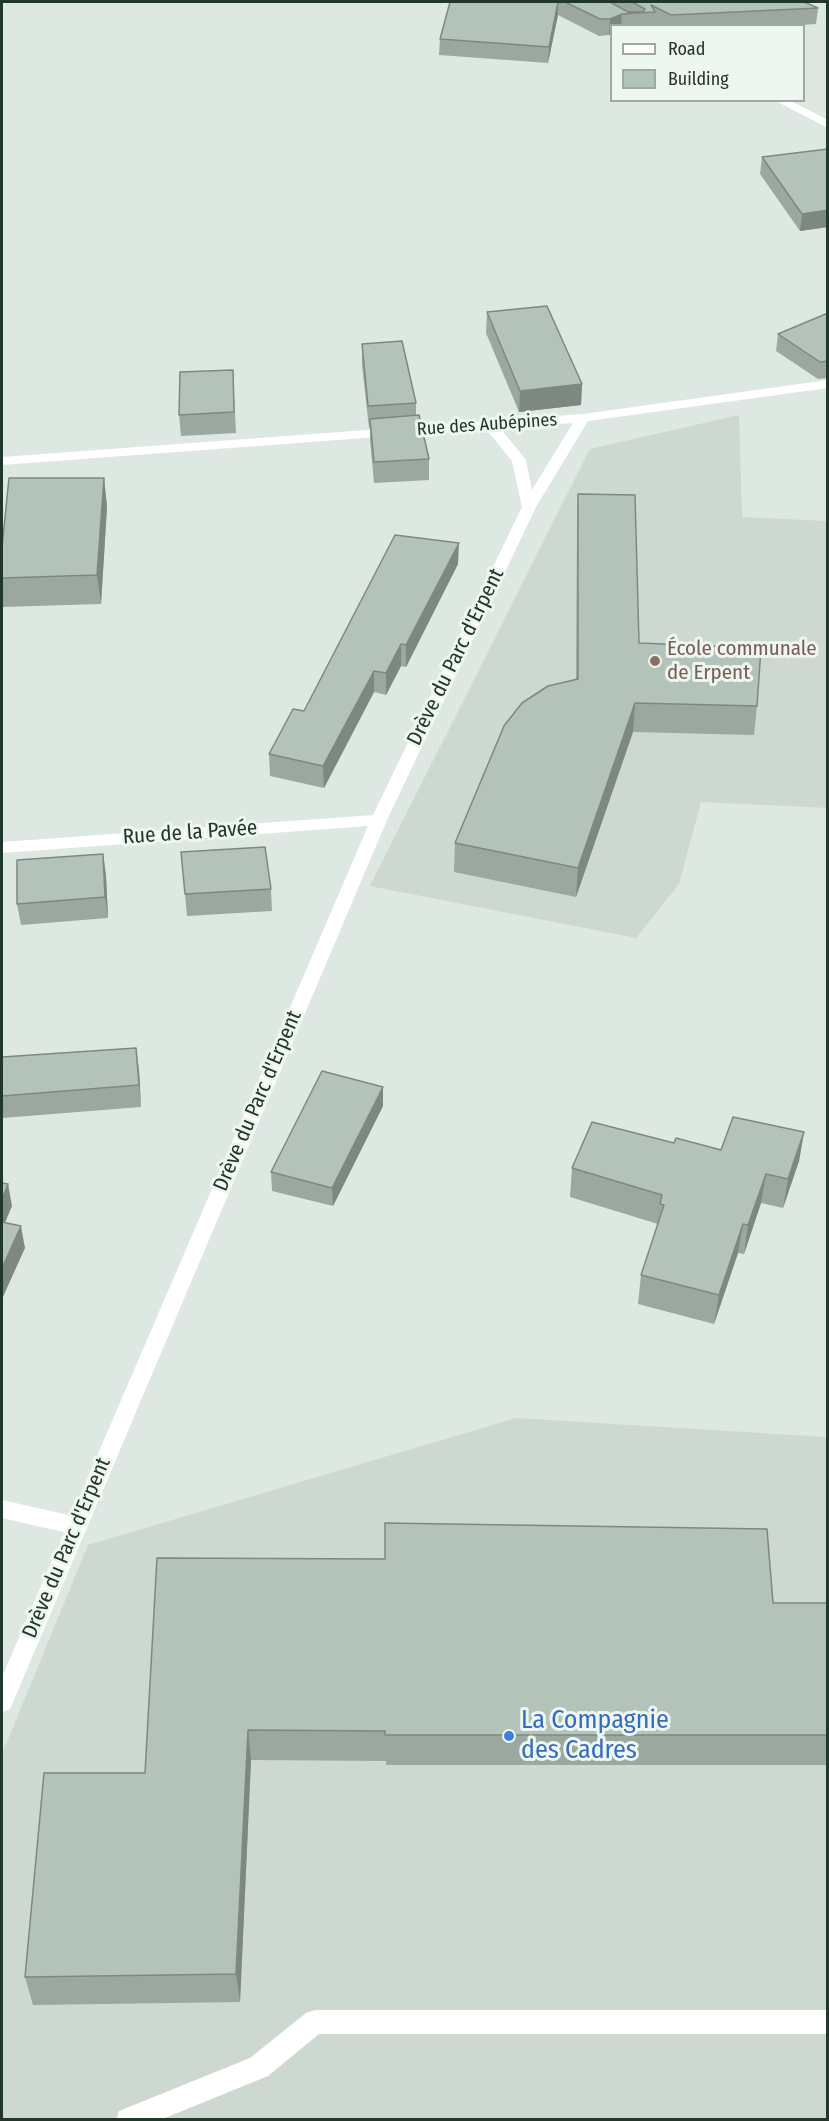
<!DOCTYPE html>
<meta charset="utf-8">
<style>
body{margin:0}
#map{position:relative;width:829px;height:2121px;overflow:hidden;background:#dee8e2;font-family:"Fira Sans Condensed",sans-serif}
canvas{display:block}
.frame{position:absolute;inset:0;border:3px solid #21372c;pointer-events:none}
.legend{position:absolute;left:610px;top:24px;width:195px;height:78px;box-sizing:border-box;background:#eef6f0;border:2px solid #9caaa2;margin:0;padding:8px 10px;list-style:none;font-size:18px;color:#21372c}
.legend li{display:flex;align-items:center;gap:12px;height:30px}
.legend b{width:30px;border:2px solid #9caaa2}
</style>
<div id="map">
<canvas width="829" height="2121"></canvas>
<div class="frame"></div>
<ul class="legend">
<li><b style="height:8px;background:#fff"></b>Road</li>
<li><b style="height:16px;background:#b4c3ba"></b>Building</li>
</ul>
</div>
<script>
const context = document.querySelector('canvas').getContext('2d');
context.lineJoin = 'round';
function paint(path, color) { context.fillStyle = color; context.fill(path, 'evenodd'); }
function trace(path, color, width, dash) { context.strokeStyle = color; context.lineWidth = width; context.lineCap = dash ? 'butt' : 'round'; context.setLineDash(dash || []); context.stroke(path); }
function label(font, color, halo, rows, align = 'center') {
  context.font = font + ' "Fira Sans Condensed",sans-serif'; context.lineWidth = 6; context.setLineDash([]); context.textBaseline = 'middle'; context.strokeStyle = halo; context.fillStyle = color; for (const [text, x, y, turn = 0] of rows) {
    context.save(); context.translate(x, y); context.rotate((+turn || 0) * Math.PI / 180); context.textAlign = isNaN(turn) ? turn : align; if (halo) context.strokeText(text, 0, 0); context.fillText(text, 0, 0); context.restore();
  }
}
const built = new Path2D(`
 M739,415L742,517L827,521V808L701,802L679,884L636,938L370,886L590,449Z
 M516,1418L827,1437V2119L2,2120V1754L88,1545Z`);
const service = new Path2D(`
 M2,1500L77,1517L84,1520L88,1526L84,1532L77,1535L2,1518Z
 M315,2010H828V2034H319L268,2076L160,2120H116L119,2111L250,2058L306,2013Z`);
const minor = new Path2D(`
 M828,380V388L588,421L536,507L387,820L13,1702L10,1709L2,1712V1677L368,826L2,853V842L373,815L522,507L512,461L486,429L2,465V457L583,414ZM573,423L532,490L526,460L500,428Z`);
const tertiary = new Path2D(`
 M774,100H789L828,120V128Z`);
const wall = new Path2D(`
 M450,2H804L818,8L816,24L783,26H658L654,24V26H612L609,35L599,36L558,15L548,63L439,55L440,39Z
 M828,149V227L800,231L760,174L762,157Z
 M487,312L582,384L581,405L519,412L486,333Z
 M828,313V378L818,379L776,351L778,334Z
 M362,344L416,403V415L429,459V480L374,483L370,440V428H369L362,365Z
 M234,391L236,433L181,436L179,415Z
 M104,478L107,507L101,604L2,607V547Z
 M578,494L639,643L757,706L754,735L633,732L576,897L454,872L455,843L576,679L577,522Z
 M458,564L406,667L401,666L386,695L374,692L324,788L270,776L269,754L304,711Z
 M181,852L271,889L272,911L187,916Z
 M103,854L106,876L108,918L21,925L17,904Z
 M2,1057L139,1070L141,1107L2,1118Z
 M383,1106L333,1206L272,1191L271,1172Z
 M804,1132L799,1161L783,1208L761,1203L744,1254L738,1253L714,1324L638,1304L641,1275L658,1224L570,1197L572,1168L674,1143L721,1150Z
 M157,1558L773,1603H828V1771L827,1765H386V1761L251,1760L240,2002L33,2005L25,1977L145,1773Z`);
const shadedWall = new Path2D(`
 M558,2V15L548,63L549,47Z
 M622,14L621,26H612V34L609,35L610,19Z
 M828,210V227L800,231L802,214Z
 M582,384L581,405L519,412L520,391Z
 M104,478L107,507L101,604L97,575Z
 M459,543L458,564L406,667V645Z
 M401,644V666L386,695V673Z
 M374,671V692L324,788L323,766Z
 M635,703L633,732L576,897L578,868Z
 M103,854L106,876L108,918L105,897Z
 M136,1048L139,1070L141,1107L139,1085Z
 M383,1087V1106L333,1206L332,1188Z
 M804,1132L799,1161L783,1208L788,1179Z
 M766,1174L761,1203L744,1254L748,1225Z
 M8,1184L12,1206L2,1230V1199Z
 M743,1224L738,1253L714,1324L719,1295Z
 M21,1226L25,1248L2,1299V1268Z
 M248,1730L251,1760L240,2002L236,1974Z`);
const building = new Path2D(`
 M450,2H558L549,47L440,39Z
 M565,2H610L628,12H643L645,9L632,2H804L818,8L671,15L651,5L655,12L622,14L610,19H600Z
 M828,149V210L802,214L762,157Z
 M547,306L582,384L520,391L487,312Z
 M828,313V361L820,362L778,334Z
 M402,341L416,403L368,406L362,344Z
 M233,370L234,412L179,415L180,372Z
 M419,415L429,459L374,462L370,419Z
 M9,478H104L97,575L2,578V547Z
 M578,494L635,495L639,643L761,648L757,706L635,703L578,868L455,843L504,726L522,703L548,686L578,679Z
 M395,535L459,543L406,645L401,644L386,673L374,671L323,766L269,754L293,709L304,711Z
 M265,847L271,889L185,894L181,852Z
 M103,854L105,897L17,904V860Z
 M136,1048L139,1085L2,1096V1057Z
 M322,1071L383,1087L332,1188L271,1172Z
 M733,1117L804,1132L788,1179L766,1174L748,1225L743,1224L719,1295L641,1275L664,1205L660,1204L662,1195L572,1168L592,1122L674,1143L676,1138L721,1150Z
 M2,1183L8,1184L2,1199Z
 M2,1222L21,1226L2,1268Z
 M385,1523L767,1529L773,1603H828V1735H385V1731L248,1730L236,1974L25,1977L44,1773H145L157,1558L385,1559Z`);
const markers = [
 [655,661,6,"#8d6e63"],
 [509,1736,6,"#3f7fe0"]
];
const farStreetnames = [
 ["Rue des Aubépines",487,425,-4]
];
const educationNames = [
 ["École communale",667,649],
 ["de Erpent",667,673]
];
const streetNames = [
 ["Drève du Parc d'Erpent",456,657,-64],
 ["Rue de la Pavée",190,833,-4],
 ["Drève du Parc d'Erpent",258,1101,-67],
 ["Drève du Parc d'Erpent",67,1548,-67]
];
const nearShopnames = [
 ["La Compagnie",521,1721],
 ["des Cadres",521,1751]
];
paint(built, '#cdd8d0');
paint(service, '#fff');
paint(minor, '#fff');
paint(tertiary, '#fff');
paint(wall, '#9ba8a0');
paint(shadedWall, '#7e8882');
paint(building, '#b4c3ba');
trace(building, '#7e8882', 1.5);
for (const [x, y, r, color] of markers) { const dot = new Path2D(); dot.arc(x, y, r, 0, 2 * Math.PI); context.fillStyle = color; context.fill(dot); trace(dot, '#eef6f0', 2); }
label('18px', '#21372c', '#eef6f0', farStreetnames);
label('21px', '#785e54', '#eef6f0', educationNames, 'left');
label('21px', '#21372c', '#eef6f0', streetNames);
label('26px', '#366cbe', '#eef6f0', nearShopnames, 'left');
</script>
